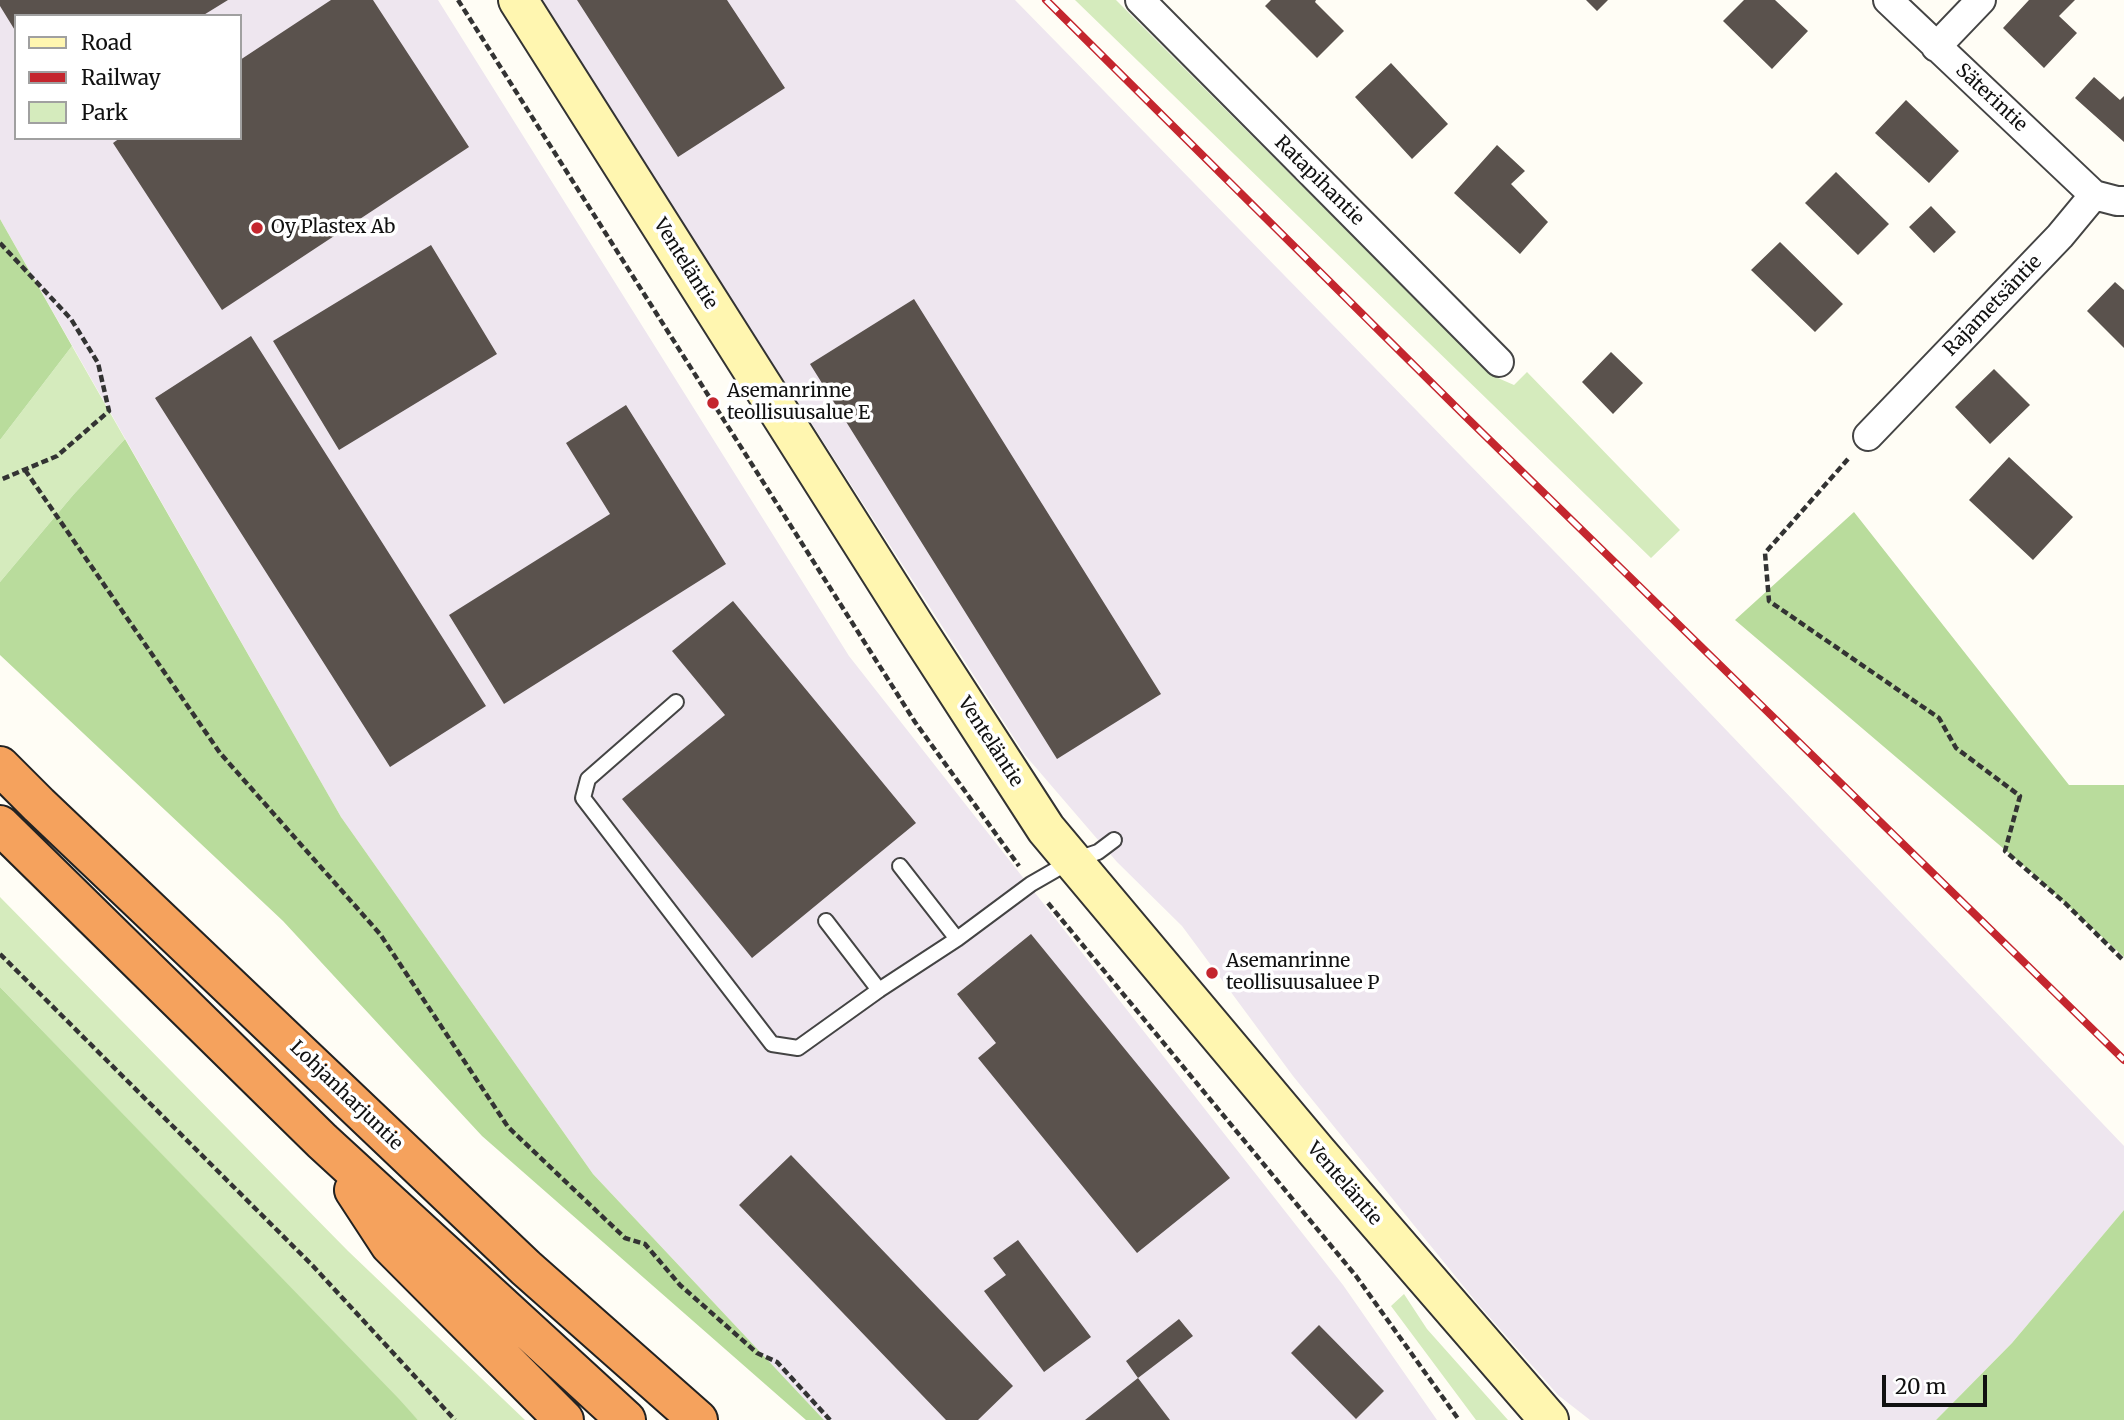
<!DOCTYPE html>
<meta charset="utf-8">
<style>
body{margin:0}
#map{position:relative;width:2124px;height:1420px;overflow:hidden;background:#fffdf5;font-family:Merriweather,serif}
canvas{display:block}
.legend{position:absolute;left:14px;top:14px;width:228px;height:126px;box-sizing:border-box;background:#fff;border:2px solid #a0a0a0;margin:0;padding:9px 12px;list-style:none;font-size:21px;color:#111}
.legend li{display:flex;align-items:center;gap:14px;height:35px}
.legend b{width:35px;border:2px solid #a0a0a0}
.scale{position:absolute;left:1882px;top:1375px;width:105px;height:32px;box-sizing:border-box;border:4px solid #111;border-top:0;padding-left:9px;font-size:21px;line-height:24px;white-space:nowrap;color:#111;-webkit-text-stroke:5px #fff;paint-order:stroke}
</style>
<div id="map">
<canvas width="2124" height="1420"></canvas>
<ul class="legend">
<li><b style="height:9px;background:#fff6b0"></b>Road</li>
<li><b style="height:9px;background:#c4262e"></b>Railway</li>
<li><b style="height:19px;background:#d5ebbd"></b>Park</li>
</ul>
<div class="scale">20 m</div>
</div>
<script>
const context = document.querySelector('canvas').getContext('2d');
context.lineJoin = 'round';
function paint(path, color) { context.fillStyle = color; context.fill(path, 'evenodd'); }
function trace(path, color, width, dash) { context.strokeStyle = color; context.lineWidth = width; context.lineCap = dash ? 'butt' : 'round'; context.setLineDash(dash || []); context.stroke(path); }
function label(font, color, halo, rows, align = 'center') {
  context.font = font + ' Merriweather,serif'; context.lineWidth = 7; context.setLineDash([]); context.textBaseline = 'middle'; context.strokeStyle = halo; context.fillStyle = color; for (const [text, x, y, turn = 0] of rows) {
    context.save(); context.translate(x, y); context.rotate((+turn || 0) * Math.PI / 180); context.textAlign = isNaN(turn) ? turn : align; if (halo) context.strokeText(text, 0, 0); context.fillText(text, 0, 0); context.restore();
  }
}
const industrial = new Path2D(`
 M0,0H438L849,656L1343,1285L1437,1420H824L593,1174L341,817L0,219ZM16,16H240V138H16Z
 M539,0H1015L1598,596L2124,1146V1210L2012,1343L1936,1420H1590L1558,1395L1477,1303L1293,1076L1182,926L1117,862L1025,755Z`);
const green = new Path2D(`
 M1075,0H1116L1491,375L1514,385L1527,372L1680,530L1651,558Z
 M72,346L125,439L74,494L0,582V440Z
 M0,897L348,1251L525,1420H418L0,987Z
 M1404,1294L1427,1329L1508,1420H1476L1391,1306Z`);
const forest = new Path2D(`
 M0,219L72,346L0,440Z
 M125,439L341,817L593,1174L824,1420H806L482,1136L283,921L0,655V582L74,494Z
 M1854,512L2069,785H2124V957L2031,872L1735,620Z
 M0,987L399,1399L418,1420H0Z
 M2124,1210V1420H1936L2012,1343Z`);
const building = new Path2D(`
 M0,0H228L202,16H16V32L0,6Z
 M331,0H373L469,147L222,310L113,143L120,138H240V60Z
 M577,0H727L785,88L678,157Z
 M1271,0H1316L1315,2L1344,31L1317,58L1265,6Z
 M1586,0H1608L1597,11Z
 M1744,0H1775L1808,31L1772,69L1723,21Z
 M2029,0H2075L2059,16L2077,33L2044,68L2003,28Z
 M1391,63L1448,124L1412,159L1355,97Z
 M2094,77L2120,100L2124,96V142L2075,98Z
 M1906,100L1959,151L1929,183L1875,133Z
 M1497,145L1525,171L1511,184L1548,222L1520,254L1454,193Z
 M1836,172L1889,224L1858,255L1805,203Z
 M1931,206L1956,232L1934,253L1909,227Z
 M1780,242L1843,304L1815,332L1751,270Z
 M431,245L497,354L339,450L273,341Z
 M2115,282L2124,290V348L2087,311Z
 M914,299L1161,694L1057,759L810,364Z
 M251,336L486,706L390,767L155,398Z
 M1611,352L1643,383L1613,414L1582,382Z
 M1994,369L2030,405L1990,444L1955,407Z
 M626,405L726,564L504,704L449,615L610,514L566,443Z
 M2009,457L2073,517L2033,560L1969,500Z
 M733,601L916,823L752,958L622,799L725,715L672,651Z
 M1031,934L1230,1178L1137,1253L978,1058L996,1043L957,994Z
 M791,1155L1013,1386L978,1420H946L739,1205Z
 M1018,1240L1091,1337L1044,1372L984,1291L1006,1275L993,1258Z
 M1179,1319L1193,1336L1138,1378L1126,1361Z
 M1319,1325L1384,1391L1356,1419L1291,1353Z
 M1138,1378L1170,1420H1085Z`);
const path = new Path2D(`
 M458,0L915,722L1019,866
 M0,243L71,319L98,363L109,411L57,456L0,480
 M1848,459L1765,553L1769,601L1939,718L1956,748L2020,796L2005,851L2065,903L2124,961
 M25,470L220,753L380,934L508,1127L625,1238L645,1244L680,1285L757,1353L777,1362L830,1420
 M1048,903L1356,1276L1459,1420
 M0,954L313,1266L455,1420`);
const lane = new Path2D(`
 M676,702L588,779L583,798L772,1044L798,1048L879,990L957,939L1031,884L1071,861L1098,852L1114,840
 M900,866L957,939
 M826,921L879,990`);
const street = new Path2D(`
 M1140,0L1499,362
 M1888,0L2094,195
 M1936,47L1981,0
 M1868,436L2060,236L2094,195L2117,201H2124`);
const secondary = new Path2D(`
 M518,0L914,625L1046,829L1317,1152L1549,1420`);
const highway = new Path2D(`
 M0,766L39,805L526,1268L698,1420
 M0,825L322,1141L626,1420
 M354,1190L390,1245L564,1420`);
const rail = new Path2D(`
 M1046,0L1464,415L2124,1060`);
const markers = [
 [257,228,7,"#c4262e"],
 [713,403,7,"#c4262e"],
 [1212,973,7,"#c4262e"]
];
const streetNames = [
 ["Säterintie",1991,98,43],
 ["Ratapihantie",1319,181,45],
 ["Venteläntie",685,264,58],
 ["Rajametsäntie",1993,306,-46],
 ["Venteläntie",990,742,57],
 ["Lohjanharjuntie",346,1096,44],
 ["Venteläntie",1344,1184,49]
];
const poiNames = [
 ["Oy Plastex Ab",271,228],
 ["Asemanrinne",727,392],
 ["teollisuusalue E",727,414],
 ["Asemanrinne",1226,962],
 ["teollisuusaluee P",1226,984]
];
paint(industrial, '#eee6ef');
paint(green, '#d5ebbd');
paint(forest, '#b9dc9c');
paint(building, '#5a524d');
trace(lane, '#444', 18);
trace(street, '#444', 32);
trace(secondary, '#333', 42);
trace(highway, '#222', 42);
trace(path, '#333', 4.5, [7, 3.5]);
trace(lane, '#fff', 14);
trace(street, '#fff', 28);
trace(secondary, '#fff6b0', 38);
trace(highway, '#f5a25d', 38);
trace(rail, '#c4262e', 8);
trace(rail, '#fff', 5, [16]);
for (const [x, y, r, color] of markers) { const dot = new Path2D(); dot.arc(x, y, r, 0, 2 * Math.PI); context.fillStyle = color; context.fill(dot); trace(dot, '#fff', 2.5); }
label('19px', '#111', '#fff', streetNames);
label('19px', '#111', '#fff', poiNames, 'left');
</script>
